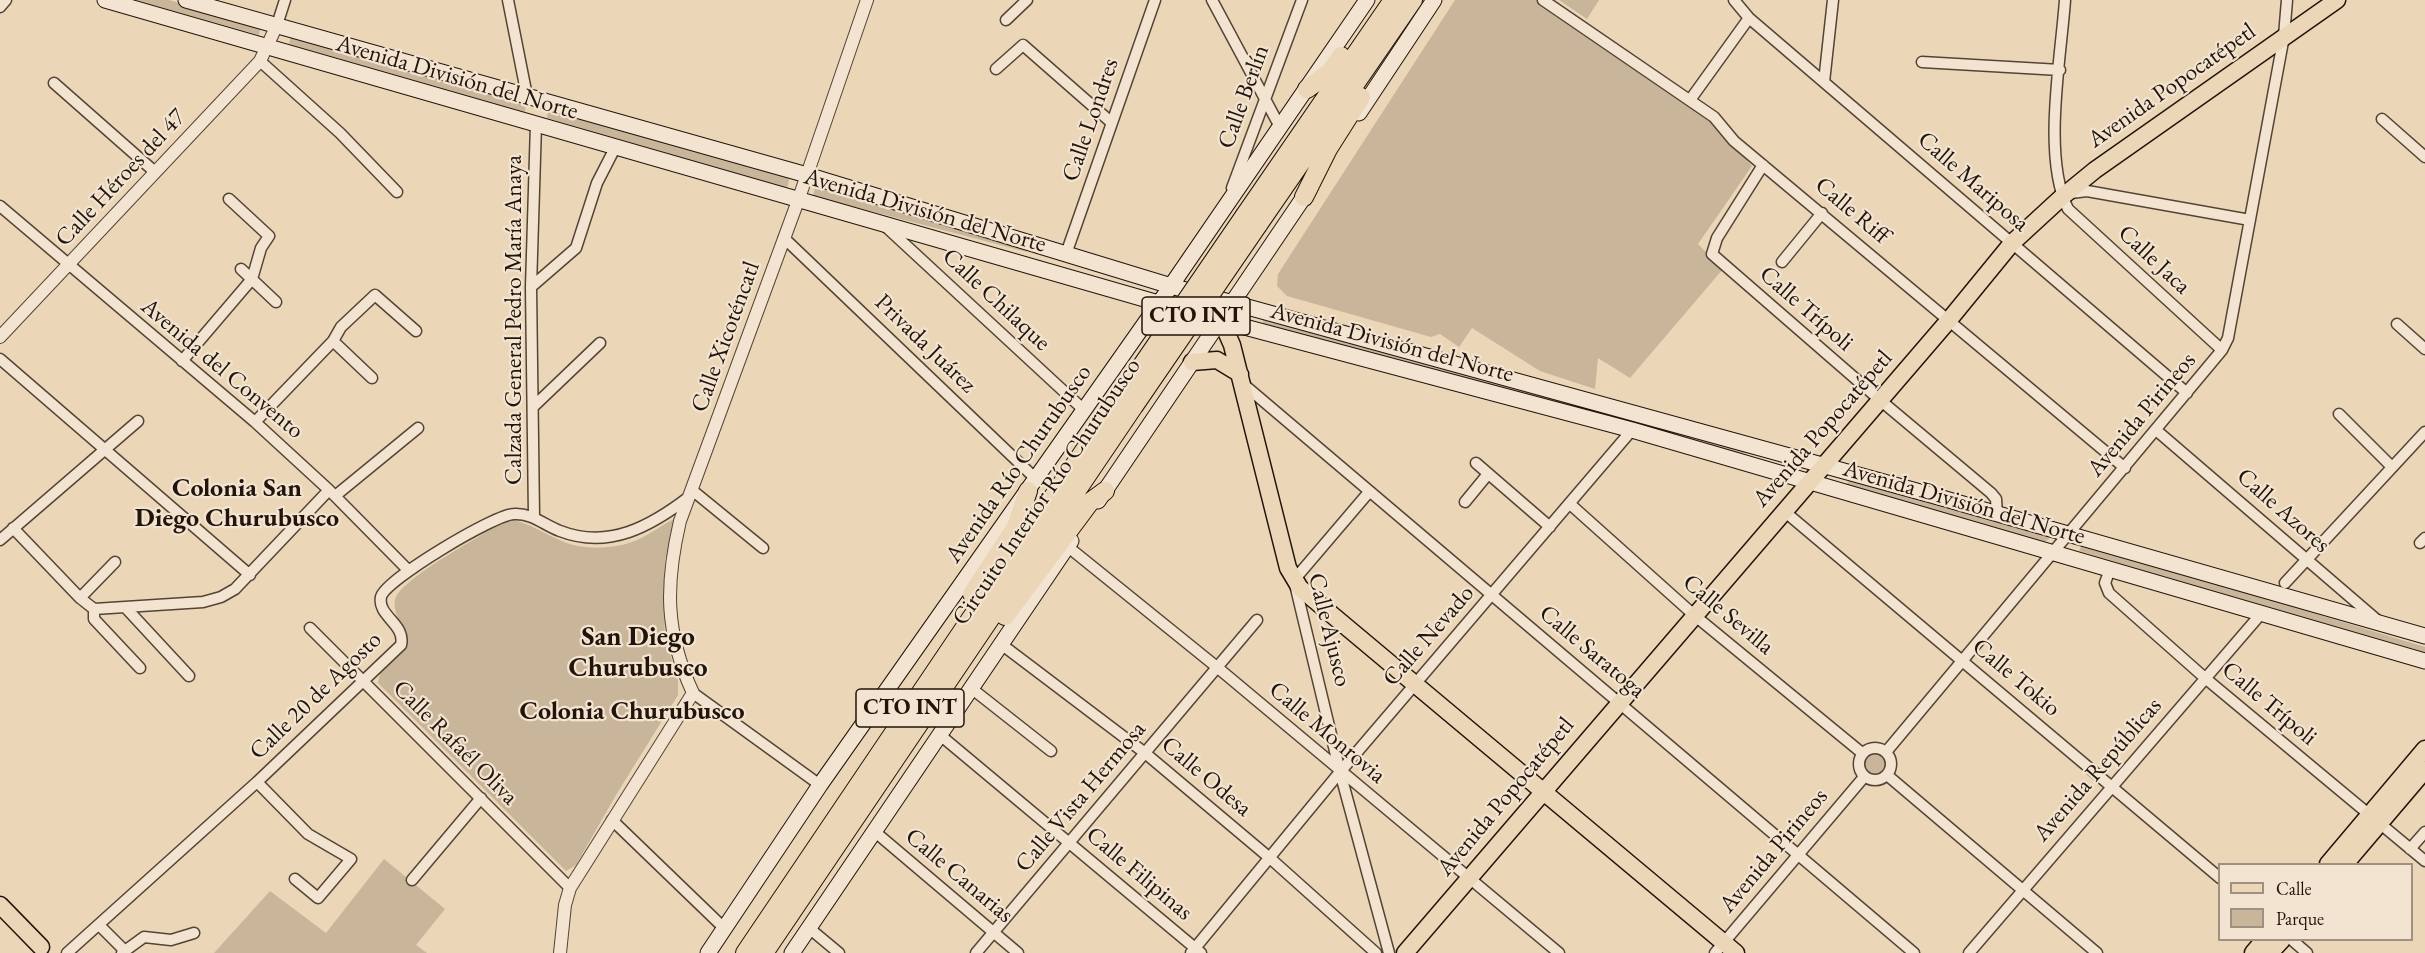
<!DOCTYPE html>
<meta charset="utf-8">
<style>
body{margin:0}
#map{position:relative;width:2425px;height:953px;overflow:hidden;background:#ebd6b8;font-family:"EB Garamond",serif}
canvas{display:block}
.legend{position:absolute;left:2218px;top:863px;width:195px;height:78px;box-sizing:border-box;background:#f2e4d1;border:2px solid #9e9181;margin:0;padding:8px 10px;list-style:none;font-size:18px;color:#21140a}
.legend li{display:flex;align-items:center;gap:12px;height:30px}
.legend b{width:30px;border:2px solid #9e9181}
</style>
<div id="map">
<canvas width="2425" height="953"></canvas>
<ul class="legend">
<li><b style="height:8px;background:#ebd6b8"></b>Calle</li>
<li><b style="height:16px;background:#c9b59a"></b>Parque</li>
</ul>
</div>
<script>
const context = document.querySelector('canvas').getContext('2d');
context.lineJoin = 'round';
function paint(path, color) { context.fillStyle = color; context.fill(path, 'evenodd'); }
function trace(path, color, width, dash) { context.strokeStyle = color; context.lineWidth = width; context.lineCap = dash ? 'butt' : 'round'; context.setLineDash(dash || []); context.stroke(path); }
function label(font, color, halo, rows, align = 'center') {
  context.font = font + ' "EB Garamond",serif'; context.lineWidth = 4.5; context.setLineDash([]); context.textBaseline = 'middle'; context.strokeStyle = halo; context.fillStyle = color; for (const [text, x, y, turn = 0] of rows) {
    context.save(); context.translate(x, y); context.rotate((+turn || 0) * Math.PI / 180); context.textAlign = isNaN(turn) ? turn : align; if (halo) context.strokeText(text, 0, 0); context.fillText(text, 0, 0); context.restore();
  }
}
const green = new Path2D(`
 M135,0H169L261,25L259,35Z
 M1455,0H1538L1710,119L1752,166L1698,244L1723,269L1630,378L1598,358L1595,389L1540,371L1472,328L1459,347L1440,334L1431,337L1287,296L1277,286L1278,274Z
 M1559,0H1599L1587,19Z
 M292,32L526,102L525,112L289,44Z
 M548,107L790,176L787,188L547,118Z
 M816,183L1019,246L1027,252L813,196Z
 M1262,317L1759,455L1727,451L1264,326Z
 M1851,478L2052,536L2044,543L1844,487Z
 M677,518L680,519L665,559L664,610L665,637L678,681V695L616,795L576,865L566,871L378,683L380,673L407,644C407,628 392,616 395,600C399,579 487,533 508,519C529,522 544,534 564,542C583,550 612,549 632,542C647,537 662,524 677,518Z
 M2083,543L2425,647V653L2397,648L2079,551Z
 M1864 764a11 11 0 1 1 22 0a11 11 0 1 1-22 0Z
 M384,859L445,909L416,945L427,953H214L270,891L326,933Z`);
const minor = new Path2D(`
 M508,0L527,96
 M1212,0L1280,127
 M1543,0L1714,117L1734,141L2125,468
 M1734,0L1749,18L2187,393
 M2065,0C2061,58 2042,157 2068,209L2222,350
 M0,7L6,0
 M1006,20L1027,0
 M277,25L285,0
 M260,61L340,133L397,192
 M1922,62L2060,70
 M996,69L1023,45L1112,123
 M1824,82L1833,0
 M54,83L155,172
 M1690,100L1749,18
 M2382,119L2425,157
 M1763,165L1717,238L1712,254L1880,400L1991,493L1996,499L1997,514
 M1232,188L1302,0
 M2071,193L2087,191L2250,220
 M0,206L255,422L329,490L409,571
 M884,225L1084,410
 M784,238L1036,479
 M1066,254L1155,0
 M1782,262L1822,213
 M241,269L276,302
 M531,287L576,248L597,183L616,146
 M2397,324L2425,349
 M333,341L372,378
 M0,359L250,575
 M182,361L252,279L261,248L269,236L229,199
 M1242,383L1914,953
 M533,407L600,343
 M2339,414L2392,467
 M255,422L333,341L341,327L375,295L416,331
 M2156,430L2377,620
 M1476,463L1550,527
 M692,490L763,548
 M1369,492L1294,580L1340,772L1389,953
 M335,496L418,428
 M1465,502L1488,474
 M1570,504L1694,615L1862,753
 M1784,511L2220,878
 M534,516L531,287L536,124
 M13,528L80,598L94,609L203,602L221,597L235,589L329,490
 M0,540L138,421
 M2420,543L2425,538
 M1067,546L1218,668L1559,953
 M2110,569L2105,583L2109,593L2205,678L2425,861
 M2285,583L2425,432
 M80,598L115,562
 M126,608L189,676
 M94,609V619L140,668
 M310,628L570,888
 M1001,644L1145,753L1271,859L1376,953
 M971,688L1051,751
 M693,693L820,785
 M940,735L1201,953
 M1859 764a16 16 0 1 1 32 0a16 16 0 1 1-32 0Z
 M1886,752L2222,350L2228,338L2284,36L2287,0
 M1887,775L2097,953
 M257,782L308,834L351,859L318,898L295,879
 M612,820L724,928
 M874,831L1018,953
 M2410,849L2425,832
 M412,880L481,798
 M99,925L125,951
 M809,928L839,953
 M2292,940L2307,953
 M67,953L257,782L401,645C406,624 377,616 381,597C385,580 495,514 514,514C532,513 544,525 560,531C609,550 651,526 689,497
 M122,953L144,937L171,940L194,933
 M976,953L1257,620
 M1191,953L1340,772L1632,430
 M1715,953L1864,777
 M1969,953L2260,615`);
const tertiary = new Path2D(`
 M0,337L260,61L277,25
 M560,953L565,905L570,888L693,693C665,633 665,585 680,521L799,198L867,0`);
const secondary = new Path2D(`
 M105,0L1207,317L1632,430L2425,661
 M186,0L807,175L1171,286L1942,498L2425,636
 M1359,113L1434,0
 M1098,501L1310,188
 M708,953L820,785L1160,302L1367,0
 M792,953L1071,541`);
const primary = new Path2D(`
 M1221,320L1232,345L1288,568L1300,588L1736,953
 M1192,362L1217,360L1240,374
 M2328,864L2425,749
 M2345,864L2425,770
 M1405,953L1949,320L2012,243L2062,197L2095,170L2337,0
 M2253,953L2264,940
 M2270,953L2282,940`);
const trunk = new Path2D(`
 M0,905L41,947`);
const motorway = new Path2D(`
 M1307,89L1330,72L1341,56
 M1304,197L1328,149L1361,97
 M1245,215L1393,0
 M1258,225L1413,0
 M972,594L1016,527L1028,491
 M1005,616L1090,502L1105,491
 M745,953L1121,396
 M764,953L1134,406`);
const motorwayBridge = new Path2D(`
 M1121,396L1245,215
 M1134,406L1258,225`);
const shields = [
 [1196,316,108],
 [910,708,108]
];
const shieldNames = [
 ["CTO INT",1196,316],
 ["CTO INT",910,708]
];
const streetNames = [
 ["Avenida División del Norte",457,78,16],
 ["Avenida Popocatépetl",2172,86,-35],
 ["Calle Berlín",1244,97,-70],
 ["Calle Londres",1091,120,-71],
 ["Calle Héroes del 47",121,178,-47],
 ["Calle Mariposa",1973,182,41],
 ["Avenida División del Norte",925,211,16],
 ["Calle Riff",1852,211,40],
 ["Calle Jaca",2154,260,43],
 ["Calle Chilaque",996,300,43],
 ["Calle Trípoli",1806,309,41],
 ["Calzada General Pedro María Anaya",514,320,-90],
 ["Calle Xicoténcatl",726,337,-70],
 ["Avenida División del Norte",1392,343,15],
 ["Privada Juárez",925,344,44],
 ["Avenida del Convento",222,369,40],
 ["Avenida Pirineos",2142,415,-50],
 ["Avenida Popocatépetl",1823,429,-49],
 ["Avenida Río Churubusco",1019,464,-55],
 ["Circuito Interior Río Churubusco",1047,492,-56],
 ["Avenida División del Norte",1964,503,16],
 ["Calle Azores",2283,511,41],
 ["Calle Sevilla",1728,615,40],
 ["Calle Ajusco",1329,630,76],
 ["Calle Nevado",1429,636,-49],
 ["Calle Saratoga",1592,652,40],
 ["Calle Tokio",2016,678,40],
 ["Calle 20 de Agosto",316,696,-44],
 ["Calle Trípoli",2269,704,40],
 ["Calle Monrovia",1327,733,40],
 ["Calle Rafaél Oliva",455,743,45],
 ["Avenida Repúblicas",2098,770,-49],
 ["Calle Odesa",1206,777,40],
 ["Calle Vista Hermosa",1081,797,-50],
 ["Avenida Popocatépetl",1506,797,-50],
 ["Avenida Pirineos",1774,851,-50],
 ["Calle Filipinas",1139,874,40],
 ["Calle Canarias",959,876,40]
];
const neighbourhoodNames = [
 ["Colonia San",237,489],
 ["Diego Churubusco",237,519],
 ["Colonia Churubusco",632,712]
];
const quarterNames = [
 ["San Diego",638,638],
 ["Churubusco",638,669]
];
paint(green, '#c9b59a');
trace(minor, '#544436', 13);
trace(tertiary, '#544436', 14);
trace(secondary, '#21140a', 17);
trace(primary, '#21140a', 19);
trace(trunk, '#21140a', 19);
trace(motorway, '#21140a', 20);
trace(minor, '#f2e4d1', 10);
trace(tertiary, '#f2e4d1', 12);
trace(secondary, '#f2e4d1', 15);
trace(primary, '#ebd6b8', 16);
trace(trunk, '#ebd6b8', 16);
trace(motorway, '#ebd6b8', 18);
trace(motorwayBridge, '#21140a', 20, []);
trace(motorwayBridge, '#ebd6b8', 18);
for (const [x, y, w] of shields) { const box = new Path2D(); box.roundRect(x - w / 2, y - 19, w, 38, 4.5); context.fillStyle = '#f2e4d1'; context.fill(box); trace(box, '#21140a', 1.5); }
label('bold 22px', '#21140a', null, shieldNames);
label('24px', '#21140a', '#f2e4d1', streetNames);
label('bold 26px', '#21140a', '#f2e4d1', neighbourhoodNames);
label('bold 27px', '#21140a', '#f2e4d1', quarterNames);
</script>
